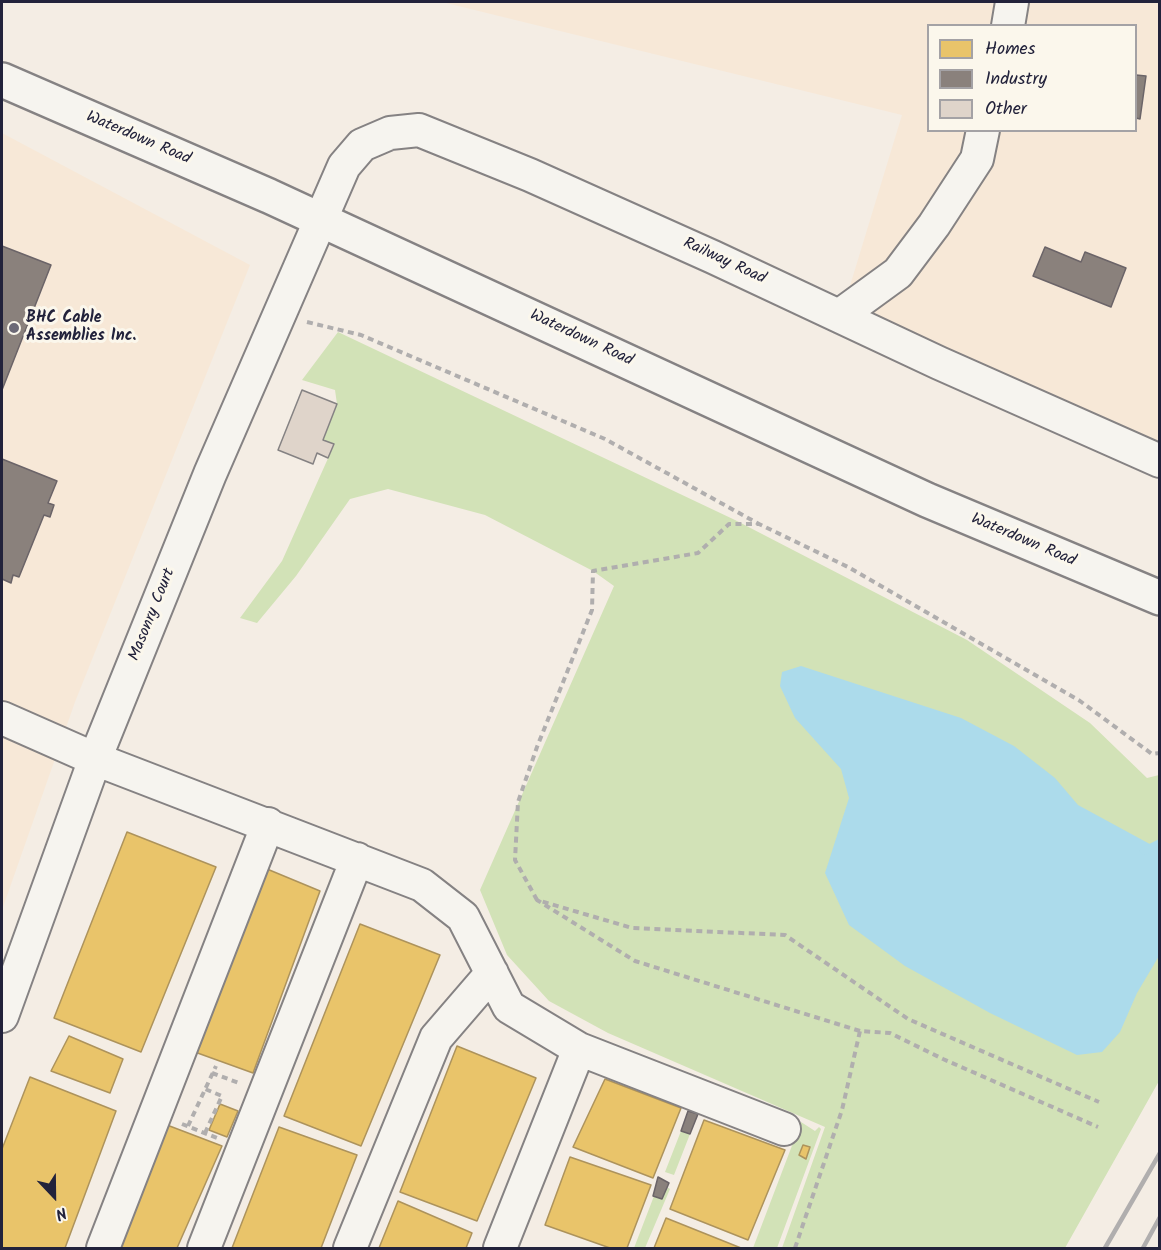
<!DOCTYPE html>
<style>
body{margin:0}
#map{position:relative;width:1161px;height:1250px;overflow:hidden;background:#f4ede4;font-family:Kalam,sans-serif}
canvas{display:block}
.frame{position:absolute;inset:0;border:3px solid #22223b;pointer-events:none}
.legend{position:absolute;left:927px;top:24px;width:210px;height:108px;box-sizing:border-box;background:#fbf7ec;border:2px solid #a4a2a5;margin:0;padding:8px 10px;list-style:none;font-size:18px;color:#22223b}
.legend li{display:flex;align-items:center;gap:12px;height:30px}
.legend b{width:30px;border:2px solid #a4a2a5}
.north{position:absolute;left:24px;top:1166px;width:60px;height:60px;-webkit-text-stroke:4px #fbf7ec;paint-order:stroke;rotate:158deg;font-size:16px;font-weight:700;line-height:24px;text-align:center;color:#22223b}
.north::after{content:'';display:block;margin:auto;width:21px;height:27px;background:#22223b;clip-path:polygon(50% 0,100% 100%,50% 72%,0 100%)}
</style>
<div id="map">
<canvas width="1161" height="1250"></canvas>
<div class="frame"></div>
<ul class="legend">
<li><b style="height:16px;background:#e9c46a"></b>Homes</li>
<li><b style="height:16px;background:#8a817c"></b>Industry</li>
<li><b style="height:16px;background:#dfd4ca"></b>Other</li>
</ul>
<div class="north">N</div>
</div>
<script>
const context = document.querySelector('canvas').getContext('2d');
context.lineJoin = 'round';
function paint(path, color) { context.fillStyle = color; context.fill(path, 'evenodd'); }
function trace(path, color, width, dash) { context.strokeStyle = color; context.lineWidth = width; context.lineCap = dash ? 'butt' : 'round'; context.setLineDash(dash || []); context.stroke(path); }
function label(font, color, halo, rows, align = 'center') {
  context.font = font + ' Kalam,sans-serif'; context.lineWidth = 6; context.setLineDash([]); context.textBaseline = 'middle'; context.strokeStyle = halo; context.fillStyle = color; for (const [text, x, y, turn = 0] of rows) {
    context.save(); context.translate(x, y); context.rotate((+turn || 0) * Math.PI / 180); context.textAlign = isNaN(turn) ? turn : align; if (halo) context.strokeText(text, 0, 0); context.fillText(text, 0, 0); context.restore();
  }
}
const built = new Path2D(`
 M442,2H1159V456L842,312L902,115ZM928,26H1136V130H928Z
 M2,133L250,265L75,702L2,910Z`);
const green = new Path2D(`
 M338,332L735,520L967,640L1090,723L1147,778L1159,775V1081L1065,1248H782L825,1127L608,1033L549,1001L507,955L480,890L614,586L593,571L485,515L388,489L350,499L296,576L257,623L240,618L282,561L334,445L323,440L337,404L335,390L302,380Z
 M801,1122L815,1131L819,1127L821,1129L777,1248H753Z
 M681,1131L690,1134L674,1175L665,1172Z
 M667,1187L670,1189L645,1248H634L654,1196L662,1199Z`);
const water = new Path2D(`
 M801,666L961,718L1014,746L1055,778L1078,805L1159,849V956L1137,993L1120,1032L1102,1052L1077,1055L990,1013L905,966L849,925L825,873L849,798L841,769L795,718L780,686L782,672Z`);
const homes = new Path2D(`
 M127,832L216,867L141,1052L54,1018Z
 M267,869L320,891L253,1073L192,1051Z
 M360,924L440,955L361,1146L284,1116Z
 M69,1036L123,1059L110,1093L51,1071Z
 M457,1046L536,1078L477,1221L400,1192Z
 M30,1077L116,1111L65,1248H2V1149Z
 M605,1079L681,1108L653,1178L573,1147Z
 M220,1104L238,1111L227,1137L209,1130Z
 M704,1120L785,1150L748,1240L670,1209Z
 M167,1125L222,1146L177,1248H117Z
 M279,1127L357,1155L321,1248H232Z
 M803,1145L810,1147L806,1159L799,1155Z
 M570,1157L651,1185L627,1248H610L545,1225Z
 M398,1201L472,1233L466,1248H379Z
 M666,1218L741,1248H654Z`);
const industry = new Path2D(`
 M1136,75L1146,76L1140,119L1136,118Z
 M2,246L51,265L2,390Z
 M1045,247L1081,262L1085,252L1126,268L1111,307L1033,276Z
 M2,459L57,481L48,503L54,505L50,517L44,515L19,577L13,575L11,583L2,579Z
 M688,1111L698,1114L690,1134L681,1131Z
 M658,1177L669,1183L662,1199L653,1196Z`);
const stream = new Path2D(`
 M1144,851L1160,843`);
const building = new Path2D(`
 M302,390L337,404L323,440L334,444L328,458L317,453L313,464L278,450Z`);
const path = new Path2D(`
 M307,322L361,335L605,439L759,524
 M537,900L515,860L518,802L537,747L592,610L593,571L698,553L729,524H759L848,567L1080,701L1152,754L1160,753
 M860,1031L635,961L537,900L632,928L785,935L908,1019L1099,1102
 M212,1073L239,1083
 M182,1124L217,1138
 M188,1126L216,1066
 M205,1133L222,1096L205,1089
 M795,1248L842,1110L860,1031L890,1033L943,1059L1098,1127`);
const minor = new Path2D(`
 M1008,26L1012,2
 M839,316L898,273L934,225L977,159L983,130
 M2,718L95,759L422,885L463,917L509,1007L579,1049L784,1129
 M2,1016L95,759L210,474L344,166L362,145L390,133L419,130L530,175L713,257L939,363L1160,461
 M103,1248L268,824
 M204,1248L357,859
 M350,1248L436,1038L492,973
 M500,1248L579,1049`);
const major = new Path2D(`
 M2,80L269,196L927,500L1160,598`);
const rail = new Path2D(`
 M1105,1248L1160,1153
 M1143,1248L1160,1217`);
const markers = [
 [14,328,6,"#6c6976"]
];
const streetNames = [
 ["Waterdown Road",138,139,23],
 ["Railway Road",724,262,25],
 ["Waterdown Road",581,339,25],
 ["Waterdown Road",1023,541,23],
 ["Masonry Court",153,615,-68]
];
const poiNames = [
 ["BHC Cable",26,319],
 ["Assemblies Inc.",26,337]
];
paint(built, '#f7e8d7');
paint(green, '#d2e2b7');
paint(water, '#acdbeb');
paint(homes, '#e9c46a');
trace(homes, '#ad935c', 1.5);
paint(industry, '#8a817c');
trace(industry, '#6b6468', 1.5);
trace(stream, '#acdbeb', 8);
paint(building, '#dfd4ca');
trace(building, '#858283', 1.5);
trace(minor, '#858283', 36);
trace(major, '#858283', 38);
trace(path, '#b0aeae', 4, [6, 4.5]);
trace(minor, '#f6f4ef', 32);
trace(major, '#f6f4ef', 33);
trace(rail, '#b0aeae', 4.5);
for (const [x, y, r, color] of markers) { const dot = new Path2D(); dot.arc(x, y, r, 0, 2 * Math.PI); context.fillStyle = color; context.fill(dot); trace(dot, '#fbf7ec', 2); }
label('16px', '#22223b', '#fbf7ec', streetNames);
label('bold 16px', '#22223b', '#fbf7ec', poiNames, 'left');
</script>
